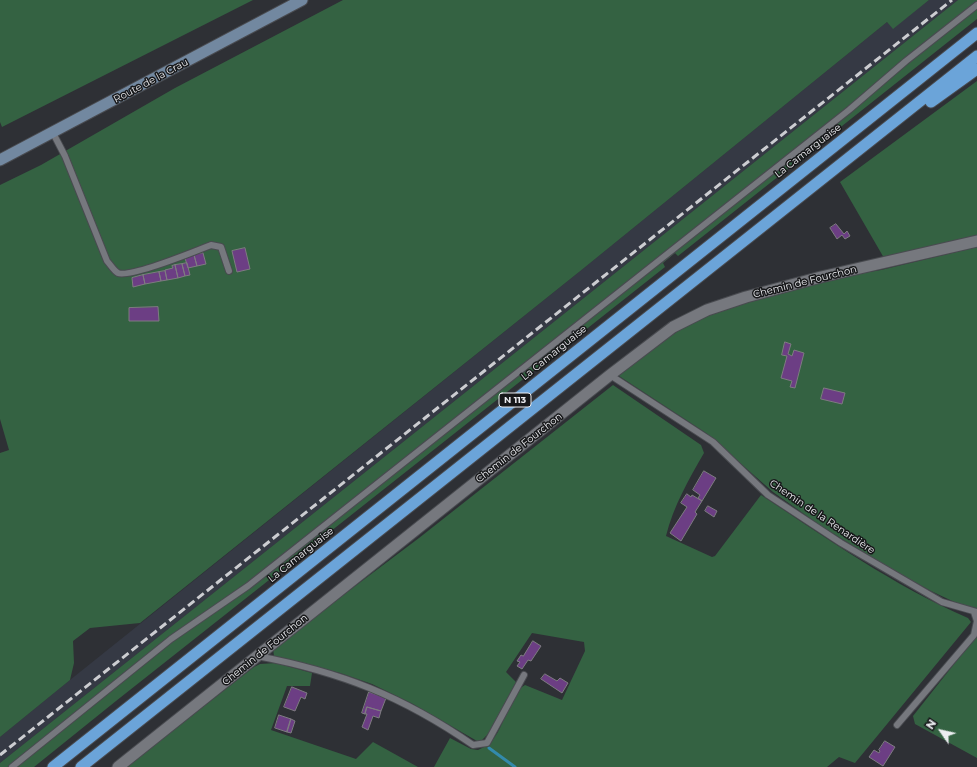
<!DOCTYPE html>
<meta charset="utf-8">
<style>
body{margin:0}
#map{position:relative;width:977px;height:767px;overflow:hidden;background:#2e3035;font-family:Montserrat,sans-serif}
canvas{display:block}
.north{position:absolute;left:921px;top:711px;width:40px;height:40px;-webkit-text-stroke:3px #17181a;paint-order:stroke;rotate:304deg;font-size:11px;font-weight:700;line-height:16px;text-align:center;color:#ecedf1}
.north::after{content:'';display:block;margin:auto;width:14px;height:18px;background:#ecedf1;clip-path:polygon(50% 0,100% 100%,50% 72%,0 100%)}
</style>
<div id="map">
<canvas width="977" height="767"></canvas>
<div class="north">N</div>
</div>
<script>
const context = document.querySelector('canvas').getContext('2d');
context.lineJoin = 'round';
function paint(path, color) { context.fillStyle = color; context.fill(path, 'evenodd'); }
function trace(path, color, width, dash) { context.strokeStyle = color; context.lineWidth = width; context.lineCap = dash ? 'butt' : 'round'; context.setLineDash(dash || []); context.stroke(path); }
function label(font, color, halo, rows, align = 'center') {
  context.font = font + ' Montserrat,sans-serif'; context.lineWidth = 3; context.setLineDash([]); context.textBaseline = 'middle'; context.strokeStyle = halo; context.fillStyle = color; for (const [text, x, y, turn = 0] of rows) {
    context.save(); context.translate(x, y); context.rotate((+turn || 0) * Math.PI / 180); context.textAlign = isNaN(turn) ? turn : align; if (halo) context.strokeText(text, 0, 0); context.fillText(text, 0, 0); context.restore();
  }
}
const built = new Path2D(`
 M929,0H958L0,763V737L70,680L579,272L887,22L893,28Z`);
const green = new Path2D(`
 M0,0H253L2,127L0,122Z
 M343,0H929L893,29L887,22L579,272L140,623L90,628L73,641L74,663L70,680L0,737V453L9,450L0,419V185L41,165L175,88Z
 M958,0H977V19L678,256L675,253L663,263L665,267L116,701L34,767H0V763Z
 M977,81V236L884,258L840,182Z
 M977,247V608L965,607L931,591L889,568L821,526L773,492L706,433L619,376L618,373L659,343L705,314L826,279L881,270Z
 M613,385L701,445L704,453C689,479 673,507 666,536L712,557L715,556L761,495C828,539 894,586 968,618L971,622L855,763L839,757L827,767H434L450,738L471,749L478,750C508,739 502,698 525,685L562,700L585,651L584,642L532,633L506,672L516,682L489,733L481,741H477L413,704L372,684L340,673L274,656L273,648L419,538Z
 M977,635V758L915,724L913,716Z
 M276,663L312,673L310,686H287L271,730L356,759L373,742L418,767H126L254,667L260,664Z`);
const stream = new Path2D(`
 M489,748L515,767`);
const building = new Path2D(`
 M836,224L844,234L847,231L850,236L845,239L842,235L837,239L830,228Z
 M245,248L250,269L237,272L232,251Z
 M203,253L206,264L197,266L194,255Z
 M194,255L197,266L188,268L185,258Z
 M187,263L190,275L185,276L182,264Z
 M182,264L185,276L178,278L175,265Z
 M175,265L178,278L167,280L165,270L173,268L172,266Z
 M165,271L167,280L161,281L159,272Z
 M159,272L161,281L145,284L143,275Z
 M143,275L145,284L133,287L132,278Z
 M158,307L159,321H129V308Z
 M785,342L791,344L788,354L792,356L794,350L804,353L795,388L790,387L792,381L781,378L787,356L782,355Z
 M824,388L845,393L842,404L821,399Z
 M704,471L716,478L702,501L698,498L700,495L693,490Z
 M687,494L691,497L692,495L702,501L695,512L697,514L681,541L670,533L687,507L681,503Z
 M708,506L717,511L714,517L705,511Z
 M533,641L541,646L531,661L528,660L522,669L517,666L520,662L517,661L521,655L523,656Z
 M545,674L557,681L560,678L568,683L562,693L541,679Z
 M292,687L307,693L305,699L301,697L295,711L284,707Z
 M369,692L386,698L381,711L367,707L365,714L362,713Z
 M367,707L381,711L379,718L373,716L368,730L362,727L367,714H365Z
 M279,715L291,719L287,732L275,728Z
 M291,719L295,721L291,733L287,732Z
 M885,741L895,747L883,766L869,757L874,750L879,753L880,751L879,750Z`);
const service = new Path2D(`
 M53,133L65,156L107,261C110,264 114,271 118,273C130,278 196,251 211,245L221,247L229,271
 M610,375L713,442L768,495L841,543L942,602L977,612
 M257,656C341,672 402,696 473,745L487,743L524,675
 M897,725L974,635L977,621L974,612
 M12,767L171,639L248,586L849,110L906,61L977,5`);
const minor = new Path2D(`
 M118,767L610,375L673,327L707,310L746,297L821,277L977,241`);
const secondary = new Path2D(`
 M0,160L302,0`);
const trunk = new Path2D(`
 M931,102L977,69
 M53,767L977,33
 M81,767L977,56`);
const rail = new Path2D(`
 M0,755L952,0`);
const shields = [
 [515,400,32]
];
const shieldNames = [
 ["N 113",515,400]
];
const streetNames = [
 ["Route de la Crau",151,81,-28],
 ["La Camarguaise",808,151,-38],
 ["Chemin de Fourchon",805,282,-14],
 ["La Camarguaise",554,353,-39],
 ["Chemin de Fourchon",519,448,-38],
 ["Chemin de la Renardière",822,517,34],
 ["La Camarguaise",301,555,-39],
 ["Chemin de Fourchon",265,650,-39]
];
paint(built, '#353944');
paint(green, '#346242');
trace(stream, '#338aab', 3);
paint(building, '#6c3e84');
trace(building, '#7e7b81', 1);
trace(service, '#494b50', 8);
trace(minor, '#494b50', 13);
trace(secondary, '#494b50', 13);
trace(trunk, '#494b50', 13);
trace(service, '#76787e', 6);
trace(minor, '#76787e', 11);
trace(secondary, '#7288a0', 11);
trace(trunk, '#6ba4d9', 11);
trace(rail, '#cccdd1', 3, [8, 4]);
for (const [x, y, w] of shields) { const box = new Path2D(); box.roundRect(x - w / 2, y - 7, w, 14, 3); context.fillStyle = '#17181a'; context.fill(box); trace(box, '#ecedf1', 1); }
label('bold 9px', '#ecedf1', null, shieldNames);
label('10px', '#ecedf1', '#17181a', streetNames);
</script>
